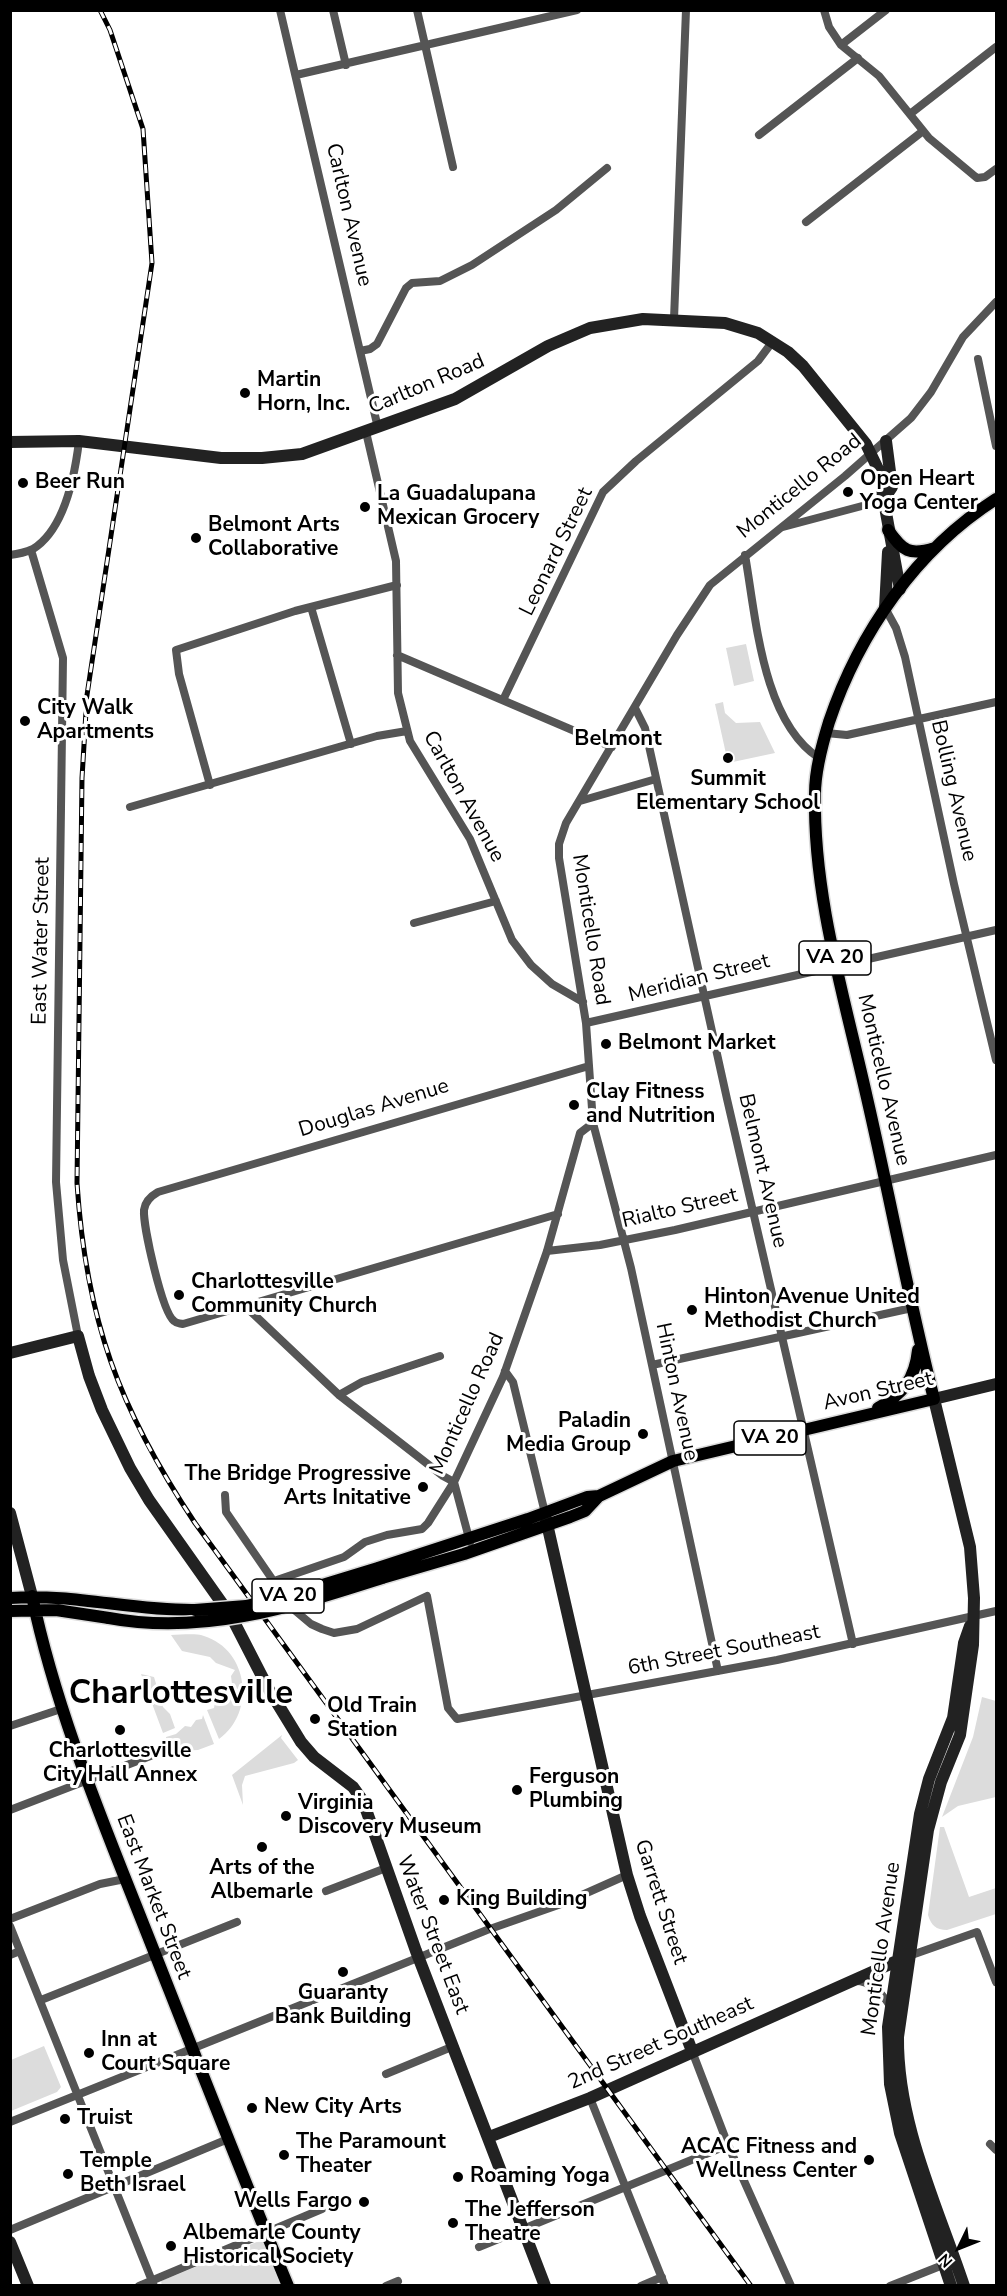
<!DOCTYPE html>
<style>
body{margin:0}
#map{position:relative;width:1007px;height:2296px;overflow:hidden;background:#fff;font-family:"Nunito Sans",sans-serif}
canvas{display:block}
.frame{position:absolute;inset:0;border:12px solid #000;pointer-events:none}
.north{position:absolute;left:929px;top:2218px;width:60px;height:60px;-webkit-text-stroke:4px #fff;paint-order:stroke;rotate:227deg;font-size:16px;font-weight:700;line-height:24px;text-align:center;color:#000}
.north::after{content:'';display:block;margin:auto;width:21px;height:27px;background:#000;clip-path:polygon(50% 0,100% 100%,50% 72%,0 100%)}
</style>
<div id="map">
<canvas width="1007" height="2296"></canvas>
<div class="frame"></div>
<div class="north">N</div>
</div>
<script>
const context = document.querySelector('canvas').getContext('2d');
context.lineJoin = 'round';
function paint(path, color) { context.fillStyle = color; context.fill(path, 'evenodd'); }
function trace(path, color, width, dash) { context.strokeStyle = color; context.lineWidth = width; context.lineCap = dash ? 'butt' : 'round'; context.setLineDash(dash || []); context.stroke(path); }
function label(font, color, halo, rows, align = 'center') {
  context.font = font + ' "Nunito Sans",sans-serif'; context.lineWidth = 6; context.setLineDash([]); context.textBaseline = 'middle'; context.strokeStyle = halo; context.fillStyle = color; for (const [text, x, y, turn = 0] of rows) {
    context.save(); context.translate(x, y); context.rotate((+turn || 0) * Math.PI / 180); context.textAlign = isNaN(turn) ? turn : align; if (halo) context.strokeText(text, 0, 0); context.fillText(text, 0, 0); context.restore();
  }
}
const green = new Path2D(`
 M746,644L754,681L734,686L726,648Z
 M723,702L725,713L736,723L760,722L775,753L728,763L715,704Z
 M171,1635C181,1635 195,1633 204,1636C249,1650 256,1713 219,1739L207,1710L214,1708L215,1702L225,1696L227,1687L232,1684L231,1676L235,1670L216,1663L210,1657L182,1651Z
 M141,1674L154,1677L163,1707L170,1714L175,1728L163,1733Z
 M982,1697L996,1701V1797L958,1806L942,1817L973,1737Z
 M203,1715L214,1744L198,1750L176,1751L166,1742V1737L176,1734L185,1726L191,1727L196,1720L202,1719Z
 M282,1735L281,1738L298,1760L294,1763L245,1776L242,1785L243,1805L232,1775Z
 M940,1827H944L969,1897L996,1888V1914L947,1930C936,1930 931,1925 928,1915Z
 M44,2046L61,2087L57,2092L11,2111V2060Z
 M259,2241L262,2242L280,2285L162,2286L161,2281Z`);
const street = new Path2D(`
 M280,10L378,428
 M333,10L346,65
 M417,10L453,167
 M824,10L829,27L841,45L879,76L929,138L977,178L985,177L996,169
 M841,45L886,10
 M296,75L577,10
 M910,114L996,47
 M759,135L858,58
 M806,222L923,131
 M674,319L686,10
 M360,351L370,349L377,344L406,288L412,283L440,281L472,265L556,210L607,168
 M978,359L996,446
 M366,432L396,561L398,693L410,741L470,839L512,940L531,965L552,984L583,1002
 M783,527L862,506
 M31,550L63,658L56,1182L63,1260L78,1336
 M10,555C18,554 26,552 33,549C65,529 75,474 79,441
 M745,555C756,617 762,721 819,758
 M311,607L351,744
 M885,608L896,628L905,657L954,884L996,1060
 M397,655L612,747
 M503,700L603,492L636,461L758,361L773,341
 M635,708L645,728L727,1099L853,1644
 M826,733L847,735L996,702
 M210,785L179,674L176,650L295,611L397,585
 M580,801L656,779
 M130,807L377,736L407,731
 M414,923L496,901
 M586,1023L996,930
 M558,1214L183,1324C179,1323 177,1324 174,1321C162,1312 143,1226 144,1210C145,1201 151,1196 158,1192L589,1066
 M547,1251L600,1245L675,1230L996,1155
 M245,1306L339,1395L443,1476L454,1482
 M652,1365L912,1308
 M505,1371L513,1382L545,1513
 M339,1395L362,1382L440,1356
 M454,1482L470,1542
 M225,1495L226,1512L292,1608L311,1624L322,1629L334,1633L357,1629L427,1596L448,1708L457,1719L777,1660L996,1611
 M274,1581L344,1557L365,1542L387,1535L422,1529L428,1523L454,1482L503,1377L547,1251L580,1133L593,1123
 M718,1671L631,1268L593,1123L586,1023L559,858V844L566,823L677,635L710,585L845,476L911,418L931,392L963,337L996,302
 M10,1726L64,1708
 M10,1810L153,1755
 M326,1891L386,1868
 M10,1919L100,1884L125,1879
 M10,1926L154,2286
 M10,1955L20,1951
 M906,1957L977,1932L996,1982
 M854,1981C870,1980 882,1993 890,2006
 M41,2000L237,1922
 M692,2051L728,2145L791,2286
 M386,2074L454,2046
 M590,2098L665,2286
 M10,2122L487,1930L564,1903L627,1875
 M990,2144L996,2150
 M10,2230L228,2139
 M479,2247L728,2145
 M139,2286L322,2209
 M386,2286L398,2281
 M641,2286L662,2277
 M890,2286L948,2263`);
const secondary = new Path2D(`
 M10,442L79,441L221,458H262L302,454L455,399L548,346L590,328L643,319L725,323L758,333L788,352L803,366L866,444L878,469L900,589
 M884,499L892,487L886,441
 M885,608L888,552
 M10,1353L78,1336L89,1376L102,1410L130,1468L149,1500L231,1616L268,1688L301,1742L314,1757L353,1787L363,1801L416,1951L545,2286
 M10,1513L32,1596
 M545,1515L627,1875L640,1916L692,2051
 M489,2137L590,2098L899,1960
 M10,2242L28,2286
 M951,2286L900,2133L890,2084L888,2027L920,1814L929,1779L953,1718L964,1643L970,1626
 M964,2286C937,2205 897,2123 898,2037L928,1830L941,1782L960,1735L973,1645L974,1598L970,1547L934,1399L996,1384`);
const primary = new Path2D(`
 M888,530C903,551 909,556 935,548
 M878,1408C903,1394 915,1379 918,1350
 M378,1568L528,1519L587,1497L599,1496
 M382,1578L464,1554L570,1517L585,1511L599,1496L673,1461L934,1399C909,1300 890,1198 867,1098C845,999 813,897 815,794C815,770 822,745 829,722C859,633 916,550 996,499
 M32,1596C56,1711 103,1822 146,1931C193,2050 239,2168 288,2286
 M10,1598C73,1593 132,1611 195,1610
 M10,1611L56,1610L109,1618`);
const rail = new Path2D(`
 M100,10L110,30L143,129L152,263L87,695L82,778L77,1183C86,1320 119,1409 195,1523L751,2286`);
const primaryBridge = new Path2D(`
 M195,1610L246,1606L280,1598L378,1568
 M109,1618C204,1636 294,1606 382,1578`);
const markers = [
 [245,393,6,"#000"],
 [23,483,6,"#000"],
 [848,492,6,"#000"],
 [365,507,6,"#000"],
 [196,538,6,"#000"],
 [25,721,6,"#000"],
 [728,758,6,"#000"],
 [606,1044,6,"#000"],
 [574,1105,6,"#000"],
 [179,1295,6,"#000"],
 [692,1310,6,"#000"],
 [643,1434,6,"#000"],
 [423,1487,6,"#000"],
 [315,1719,6,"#000"],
 [120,1730,6,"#000"],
 [517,1790,6,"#000"],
 [286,1816,6,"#000"],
 [262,1847,6,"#000"],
 [444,1900,6,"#000"],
 [343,1972,6,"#000"],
 [89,2053,6,"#000"],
 [252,2108,6,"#000"],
 [65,2119,6,"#000"],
 [284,2155,6,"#000"],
 [869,2160,6,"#000"],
 [68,2174,6,"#000"],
 [458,2177,6,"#000"],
 [364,2202,6,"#000"],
 [453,2223,6,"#000"],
 [171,2246,6,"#000"]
];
const shields = [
 [835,958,72],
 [770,1438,72],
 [288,1596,72]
];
const shieldNames = [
 ["VA 20",835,958],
 ["VA 20",770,1438],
 ["VA 20",288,1596]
];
const streetNames = [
 ["Carlton Avenue",348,215,77],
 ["Carlton Road",427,385,-23],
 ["Monticello Road",800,487,-39],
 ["Leonard Street",557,552,-64],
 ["Bolling Avenue",953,791,77],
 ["Carlton Avenue",463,797,61],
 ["Monticello Road",590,930,81],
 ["East Water Street",42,941,-89],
 ["Meridian Street",699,979,-14],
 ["Monticello Avenue",883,1080,77],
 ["Douglas Avenue",374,1109,-17],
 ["Belmont Avenue",762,1171,77],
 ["Rialto Street",680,1209,-13],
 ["Hinton Avenue",676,1392,78],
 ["Avon Street",878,1392,-13],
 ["Monticello Road",468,1404,-66],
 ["6th Street Southeast",724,1651,-11],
 ["East Market Street",153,1897,69],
 ["Garrett Street",660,1902,72],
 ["Water Street East",432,1935,69],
 ["Monticello Avenue",882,1949,-82],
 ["2nd Street Southeast",661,2044,-24]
];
const poiNames = [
 ["Martin",257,381],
 ["Horn, Inc.",257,405],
 ["Open Heart",860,480],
 ["Yoga Center",860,504],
 ["Beer Run",35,483],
 ["La Guadalupana",377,495],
 ["Mexican Grocery",377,519],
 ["Belmont Arts",208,526],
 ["Collaborative",208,550],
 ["City Walk",37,709],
 ["Apartments",37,733],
 ["Summit",728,780,"center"],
 ["Elementary School",728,804,"center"],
 ["Belmont Market",618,1044],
 ["Clay Fitness",586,1093],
 ["and Nutrition",586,1117],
 ["Charlottesville",191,1283],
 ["Community Church",191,1307],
 ["Hinton Avenue United",704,1298],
 ["Methodist Church",704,1322],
 ["Paladin",631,1422,"right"],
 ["Media Group",631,1446,"right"],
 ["The Bridge Progressive",411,1475,"right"],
 ["Arts Initative",411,1499,"right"],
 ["Old Train",327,1707],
 ["Station",327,1731],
 ["Charlottesville",120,1752,"center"],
 ["City Hall Annex",120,1776,"center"],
 ["Ferguson",529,1778],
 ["Plumbing",529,1802],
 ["Virginia",298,1804],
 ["Discovery Museum",298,1828],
 ["Arts of the",262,1869,"center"],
 ["Albemarle",262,1893,"center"],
 ["King Building",456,1900],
 ["Guaranty",343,1994,"center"],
 ["Bank Building",343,2018,"center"],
 ["Inn at",101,2041],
 ["Court Square",101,2065],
 ["New City Arts",264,2108],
 ["Truist",77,2119],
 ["The Paramount",296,2143],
 ["Theater",296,2167],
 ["ACAC Fitness and",857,2148,"right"],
 ["Wellness Center",857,2172,"right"],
 ["Temple",80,2162],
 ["Beth Israel",80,2186],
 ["Roaming Yoga",470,2177],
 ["Wells Fargo",352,2202,"right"],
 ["The Jefferson",465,2211],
 ["Theatre",465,2235],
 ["Albemarle County",183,2234],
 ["Historical Society",183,2258]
];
const neighbourhoodNames = [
 ["Belmont",618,740]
];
const townNames = [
 ["Charlottesville",181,1695]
];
paint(green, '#dcdcdc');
trace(primary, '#dbdbdb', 15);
trace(street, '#555', 8);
trace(secondary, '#222', 12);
trace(primary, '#000', 12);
trace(rail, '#000', 5);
trace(rail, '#fff', 3, [9]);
trace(primaryBridge, '#dbdbdb', 15, []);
trace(primaryBridge, '#000', 12);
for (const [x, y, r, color] of markers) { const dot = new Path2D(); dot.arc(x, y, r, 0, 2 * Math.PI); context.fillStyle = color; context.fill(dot); trace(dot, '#fff', 2); }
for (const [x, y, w] of shields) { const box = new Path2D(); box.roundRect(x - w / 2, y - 17, w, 34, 4.5); context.fillStyle = '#fff'; context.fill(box); trace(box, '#000', 1.5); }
label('bold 20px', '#000', null, shieldNames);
label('21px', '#000', '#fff', streetNames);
label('bold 21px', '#000', '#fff', poiNames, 'left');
label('bold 22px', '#000', '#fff', neighbourhoodNames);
label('bold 33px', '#000', '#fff', townNames);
</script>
